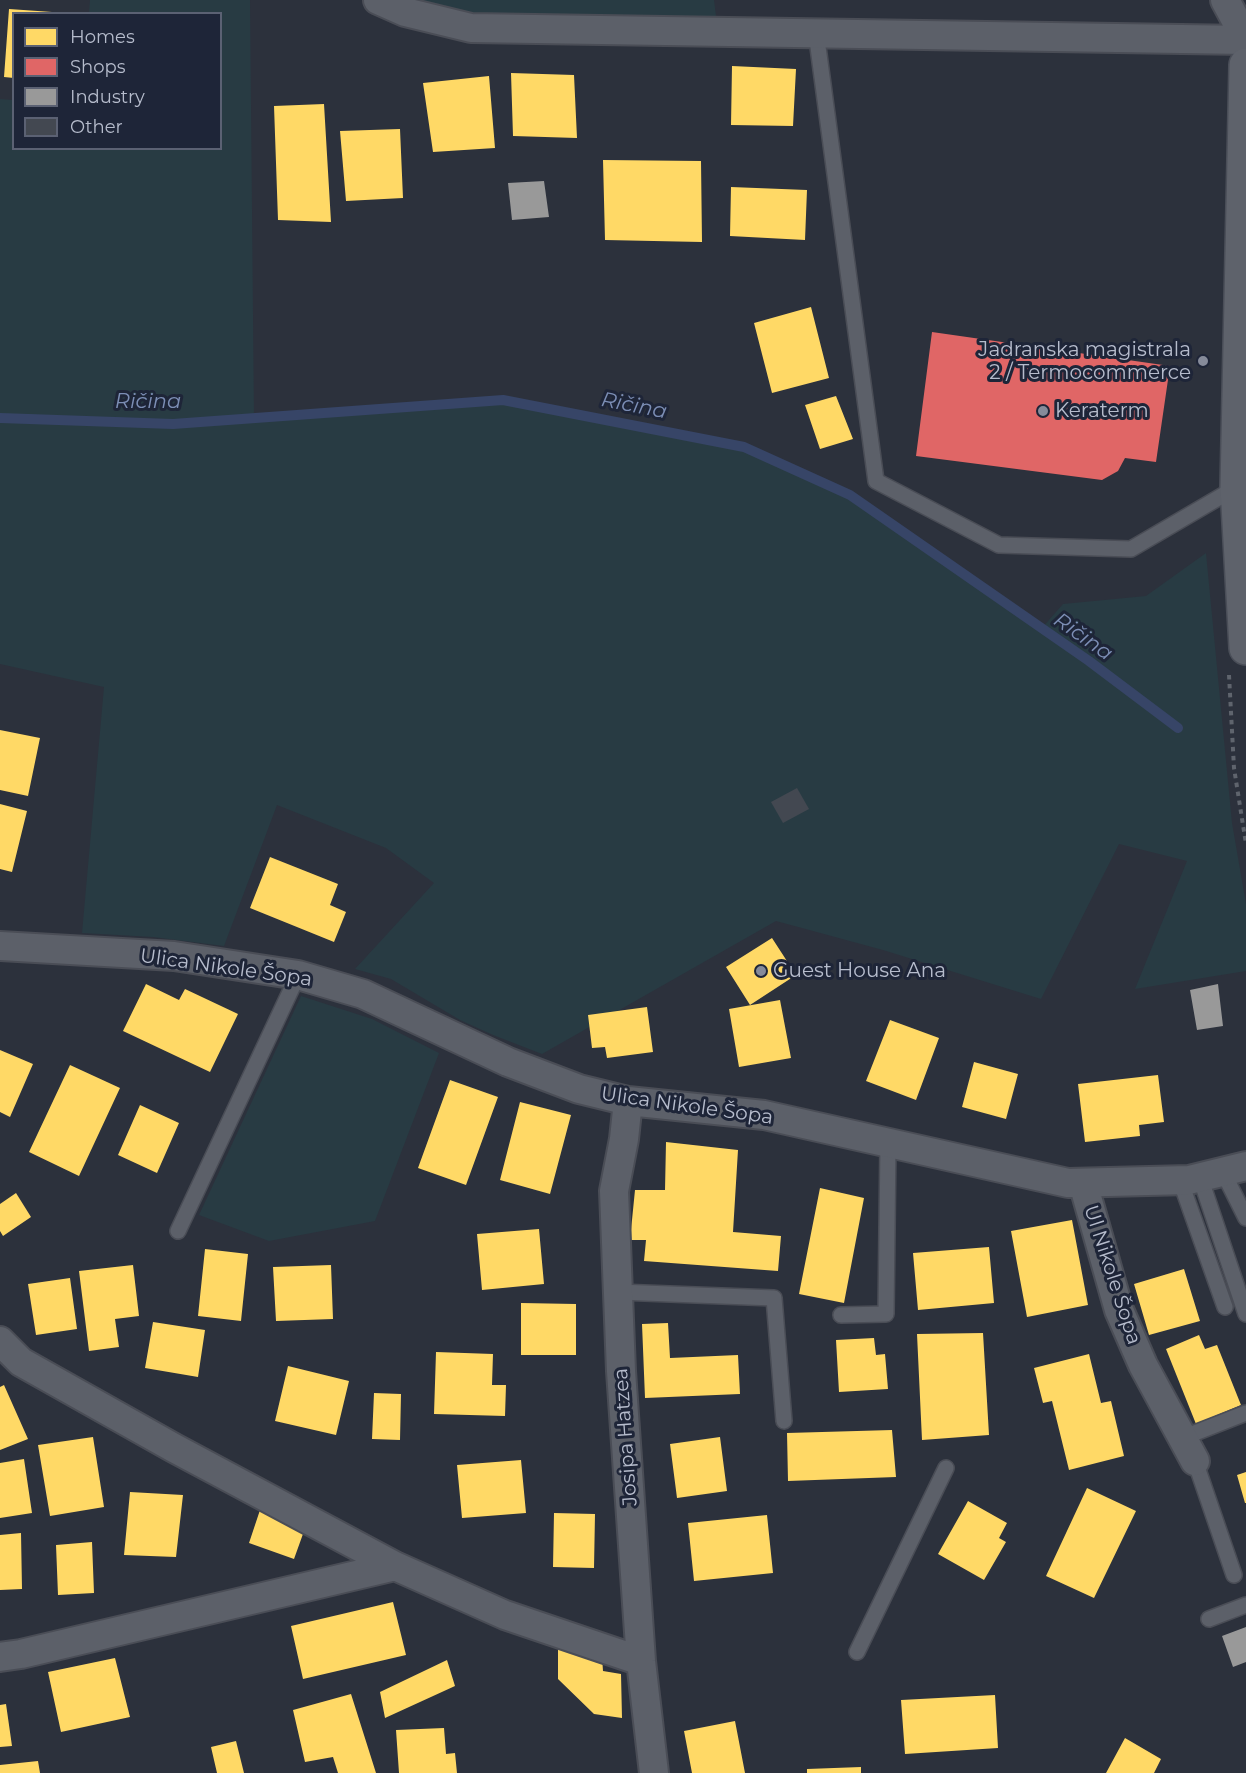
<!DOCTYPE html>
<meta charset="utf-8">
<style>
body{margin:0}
#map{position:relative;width:1246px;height:1773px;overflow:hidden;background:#2c313c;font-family:Montserrat,sans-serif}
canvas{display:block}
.legend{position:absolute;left:12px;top:12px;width:210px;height:138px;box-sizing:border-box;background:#1e2538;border:2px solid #5b6173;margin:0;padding:8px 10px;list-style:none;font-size:18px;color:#b6bccc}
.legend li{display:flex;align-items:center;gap:12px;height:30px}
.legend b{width:30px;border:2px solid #5b6173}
</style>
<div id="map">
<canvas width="1246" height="1773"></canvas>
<ul class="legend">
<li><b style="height:16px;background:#ffd966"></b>Homes</li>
<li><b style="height:16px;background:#e06666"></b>Shops</li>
<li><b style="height:16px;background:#999"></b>Industry</li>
<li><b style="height:16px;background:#434851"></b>Other</li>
</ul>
</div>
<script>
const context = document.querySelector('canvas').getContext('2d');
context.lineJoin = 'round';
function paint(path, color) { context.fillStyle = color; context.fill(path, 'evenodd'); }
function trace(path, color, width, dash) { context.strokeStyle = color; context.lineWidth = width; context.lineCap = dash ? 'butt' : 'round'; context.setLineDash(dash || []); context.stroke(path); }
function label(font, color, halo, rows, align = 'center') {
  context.font = font + ' Montserrat,sans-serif'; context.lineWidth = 6; context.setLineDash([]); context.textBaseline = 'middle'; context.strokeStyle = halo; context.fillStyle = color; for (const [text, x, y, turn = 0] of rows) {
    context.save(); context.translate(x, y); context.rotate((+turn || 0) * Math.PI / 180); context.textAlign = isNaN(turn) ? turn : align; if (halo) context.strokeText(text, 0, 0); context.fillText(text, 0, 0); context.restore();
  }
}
const green = new Path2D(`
 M90,0H250L254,419L503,400L744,447L850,495L1042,628L1063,604L1146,596L1206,553L1232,823L1246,904V971L1135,989L1187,861L1119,844L1041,999L883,950L776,921L542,1054L493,1035L460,1020L391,979L355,969L434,883L386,848L277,805L224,946L153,937L82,933L104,687L0,664V99L13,100L14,148H220V14L89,13Z
 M403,0H714L718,32L471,28Z
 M301,996L372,1019L439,1053L375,1221L269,1241L199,1215Z`);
const homes = new Path2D(`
 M9,9L52,12V14H14V78L4,77Z
 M732,66L796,69L793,126L731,125Z
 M511,73L574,75L577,138L513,136Z
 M489,76L495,148L433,152L423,83Z
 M324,104L331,222L278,220L274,106Z
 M400,129L403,198L346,201L340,131Z
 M603,160L701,161L702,242L605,240Z
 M731,187L807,190L805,240L730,236Z
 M811,307L829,378L772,393L754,323Z
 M836,396L853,439L820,449L805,405Z
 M0,730L40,738L28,796L0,790Z
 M0,804L27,811L12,872L0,869Z
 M270,857L338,884L330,905L346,912L334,942L250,908Z
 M772,938L796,975L750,1005L726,967Z
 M146,984L179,1000L185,989L238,1014L210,1072L123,1031Z
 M780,1000L791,1058L739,1067L729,1009Z
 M647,1007L653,1052L607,1058L605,1047L592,1048L588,1015Z
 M890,1020L939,1038L916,1100L866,1081Z
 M0,1050L33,1064L10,1117L0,1112Z
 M974,1062L1018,1074L1006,1119L962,1107Z
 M70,1065L120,1088L79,1176L29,1152Z
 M1158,1075L1164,1122L1139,1125L1140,1136L1085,1142L1078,1084Z
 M450,1080L498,1097L466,1185L418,1168Z
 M520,1102L571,1115L550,1194L500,1180Z
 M140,1105L179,1123L157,1173L118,1155Z
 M666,1142L738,1150L733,1232L781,1236L778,1271L644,1261L646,1240H630L635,1190H665Z
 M820,1188L864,1198L844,1303L799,1294Z
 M16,1193L31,1217L3,1236L0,1231V1204Z
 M1072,1220L1088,1305L1027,1317L1011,1231Z
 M539,1229L544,1284L482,1290L477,1234Z
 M989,1247L994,1303L918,1310L913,1253Z
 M205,1249L248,1254L241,1321L198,1316Z
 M133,1265L139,1316L115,1319L119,1347L89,1351L79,1271Z
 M331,1265L333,1319L276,1321L273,1267Z
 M1184,1269L1200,1321L1149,1335L1134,1284Z
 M70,1278L77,1329L36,1335L28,1284Z
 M521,1303L576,1304V1355H521Z
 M153,1322L205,1330L198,1377L145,1368Z
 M668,1323L670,1358L738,1355L740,1394L645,1398L642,1324Z
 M983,1333L989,1435L922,1440L917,1334Z
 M1199,1335L1205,1349L1217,1345L1241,1405L1196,1424L1166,1349Z
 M874,1338L876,1355L885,1354L888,1389L839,1392L836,1340Z
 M436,1352L493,1354L492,1385H506L505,1416L434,1414Z
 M1089,1354L1101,1403L1111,1401L1124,1456L1069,1470L1052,1401L1043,1403L1034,1368Z
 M288,1366L349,1381L336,1435L275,1421Z
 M4,1385L28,1439L0,1450V1387Z
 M374,1393L401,1394L400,1440L372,1439Z
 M892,1430L896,1477L788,1481L787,1433Z
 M93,1437L104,1507L50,1516L38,1445Z
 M720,1437L727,1491L677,1498L670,1444Z
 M24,1459L32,1513L0,1518V1463Z
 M521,1460L526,1513L462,1518L457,1465Z
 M1246,1472V1503H1245L1237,1475Z
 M1087,1488L1136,1511L1094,1598L1046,1576Z
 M130,1492L183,1495L176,1557L124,1555Z
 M968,1501L1007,1523L999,1538L1006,1542L984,1580L938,1554Z
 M262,1504L308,1520L294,1559L249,1543Z
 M554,1513L595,1514L594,1568L553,1567Z
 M767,1515L773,1573L694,1581L688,1523Z
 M21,1533L22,1589L0,1590V1535Z
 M92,1542L94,1593L58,1595L56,1545Z
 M393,1602L406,1655L303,1679L291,1626Z
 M558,1645L602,1657L603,1671L621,1674L622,1718L594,1714L558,1679Z
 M115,1658L130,1717L61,1732L48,1672Z
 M447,1660L455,1686L385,1718L380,1692Z
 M351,1694L376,1773H338L333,1757L305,1762L293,1710Z
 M995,1695L998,1748L905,1754L901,1700Z
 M6,1704L12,1746L0,1747V1705Z
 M735,1721L745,1773H692L684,1731Z
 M444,1728L446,1754L455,1753L457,1773H399L396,1730Z
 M1125,1738L1161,1759L1154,1773H1106Z
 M236,1741L244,1773H217L211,1747Z
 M38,1761L40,1773H0V1765Z
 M861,1767V1773H807V1769Z`);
const shops = new Path2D(`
 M932,332L1170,366L1156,462L1125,458L1118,471L1102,480L916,456Z`);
const industry = new Path2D(`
 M544,181L549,217L512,220L508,183Z
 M1218,984L1223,1026L1197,1030L1190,990Z
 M1246,1627V1662L1233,1667L1222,1636Z`);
const stream = new Path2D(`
 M0,418L173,424L503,400L744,447L850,495L1089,661L1178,728`);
const building = new Path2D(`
 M797,788L809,809L783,823L771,802Z`);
const path = new Path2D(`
 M1229,675L1234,768L1246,844`);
const service = new Path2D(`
 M816,32L876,481L999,545L1131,549L1237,487
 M1223,1172L1246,1218
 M1200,1177L1246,1314
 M1180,1180L1225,1307
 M178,1231L298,975
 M618,1292L774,1298L784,1421
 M841,1315L886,1314L888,1143
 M1182,1438L1246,1413
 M1195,1461L1234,1575
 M1209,1619L1246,1605
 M857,1652L946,1468`);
const minor = new Path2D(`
 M378,0L405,12L471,28L1246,40
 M1225,0L1246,39
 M0,946L174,956L298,975L363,994L508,1062L579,1089L628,1101L764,1115L1068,1183L1189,1180L1246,1166
 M628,1101L624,1139L614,1191L621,1371L641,1661L654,1773
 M1083,1183L1119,1310L1143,1365L1195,1461
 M0,1341L21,1362L174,1448L395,1566L505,1615L641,1661
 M0,1657L21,1654L395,1566`);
const primary = new Path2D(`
 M1246,65L1237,487L1246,648`);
const markers = [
 [1203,361,6,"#868b9a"],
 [1043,411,6,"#868b9a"],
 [761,971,6,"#868b9a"]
];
const poiNames = [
 ["Jadranska magistrala",1191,350,"right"],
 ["2 / Termocommerce",1191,373,"right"],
 ["Keraterm",1055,411],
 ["Guest House Ana",773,971]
];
const streetNames = [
 ["Ulica Nikole Šopa",226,968,8],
 ["Ulica Nikole Šopa",687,1106,8],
 ["Ul Nikole Šopa",1112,1275,72],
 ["Josipa Hatzea",626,1437,-94]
];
const waterNames = [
 ["Ričina",148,402],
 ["Ričina",634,406,11],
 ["Ričina",1083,637,35]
];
paint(green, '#283b43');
paint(homes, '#ffd966');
paint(shops, '#e06666');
paint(industry, '#999');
trace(stream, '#374567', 10);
paint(building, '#434851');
trace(service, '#4a4d56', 18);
trace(minor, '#4a4d56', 32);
trace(primary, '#4a4e58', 36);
trace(path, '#5f646d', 4, [4.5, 4.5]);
trace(service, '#5c6069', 15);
trace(minor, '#5c6069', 28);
trace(primary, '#5e626b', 33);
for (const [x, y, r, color] of markers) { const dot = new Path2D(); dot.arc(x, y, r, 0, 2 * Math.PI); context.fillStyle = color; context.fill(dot); trace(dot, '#1e2538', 2); }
label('20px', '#b6bccc', '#1e2538', poiNames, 'left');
label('20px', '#b6bccc', '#1e2538', streetNames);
label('italic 21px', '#7c8eb5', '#1e2538', waterNames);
</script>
